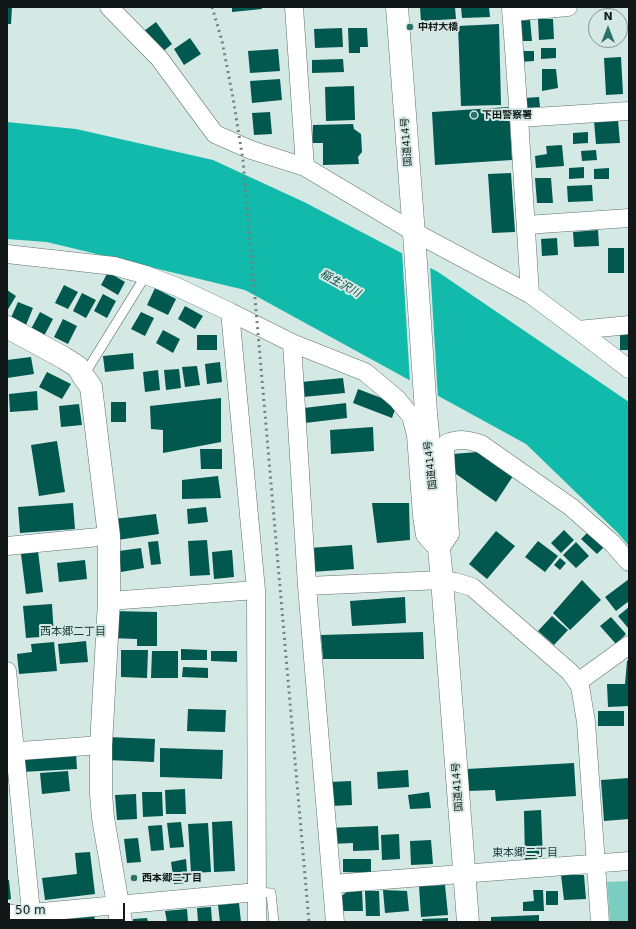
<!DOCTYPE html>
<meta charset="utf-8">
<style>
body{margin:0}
#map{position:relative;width:636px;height:929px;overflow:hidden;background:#d4e8e4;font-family:"DejaVu Sans",sans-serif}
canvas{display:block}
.frame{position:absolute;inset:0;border:8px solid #111817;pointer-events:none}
.north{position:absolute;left:588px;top:8px;width:40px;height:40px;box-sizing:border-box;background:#d4e8e4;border:1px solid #869592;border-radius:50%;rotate:0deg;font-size:11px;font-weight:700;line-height:16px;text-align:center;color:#111817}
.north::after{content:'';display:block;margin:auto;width:14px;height:18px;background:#2b7269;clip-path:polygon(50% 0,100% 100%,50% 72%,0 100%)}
.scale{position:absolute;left:8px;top:903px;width:117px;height:18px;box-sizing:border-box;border:2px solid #111817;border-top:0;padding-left:5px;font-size:12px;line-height:14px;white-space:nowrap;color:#111817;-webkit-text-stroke:3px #d4e8e4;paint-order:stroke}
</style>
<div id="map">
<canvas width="636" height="929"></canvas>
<div class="frame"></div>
<div class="north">N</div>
<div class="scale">50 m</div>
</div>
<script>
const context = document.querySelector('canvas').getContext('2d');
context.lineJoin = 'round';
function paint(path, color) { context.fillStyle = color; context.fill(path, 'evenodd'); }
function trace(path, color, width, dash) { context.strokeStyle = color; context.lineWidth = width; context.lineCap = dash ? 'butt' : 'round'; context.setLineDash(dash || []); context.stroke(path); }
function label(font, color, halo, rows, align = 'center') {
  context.font = font + ' "DejaVu Sans","Noto Sans JP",sans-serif'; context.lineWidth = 4; context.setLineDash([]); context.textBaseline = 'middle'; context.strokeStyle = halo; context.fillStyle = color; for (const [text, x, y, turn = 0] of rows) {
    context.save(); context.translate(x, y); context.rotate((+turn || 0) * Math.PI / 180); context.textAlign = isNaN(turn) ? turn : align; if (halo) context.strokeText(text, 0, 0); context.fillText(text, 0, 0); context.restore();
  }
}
const green = new Path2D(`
 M629,881V922H610L607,882Z`);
const water = new Path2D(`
 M7,122L76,129L213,160L304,202L438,272L629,402V546L618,533L526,444L245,290L47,242L7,239Z`);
const pier = new Path2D(`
 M402,251L430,265L438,398L410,383Z`);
const building = new Path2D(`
 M7,7H12L11,24H7Z
 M232,7H261L262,9L232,12Z
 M420,7H455L456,19L421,21Z
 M461,7H489L490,17L462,18Z
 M538,19H553L554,39L539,40Z
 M530,20L532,41H517L515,21Z
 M156,22L172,44L161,53L144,31Z
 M499,24L501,105L461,106L458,26Z
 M342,28L343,47L315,48L314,29Z
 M348,28H367L368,47H360V53H349Z
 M190,38L201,54L184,65L174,49Z
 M541,48H556V58L541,59Z
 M278,49L280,71L250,73L248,51Z
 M519,51H534V61L519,62Z
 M621,57L623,94L606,95L604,58Z
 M343,59L344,72L312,73V60Z
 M542,69H556L558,88L542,91Z
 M280,79L282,100L252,103L250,81Z
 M354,86L355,120L326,121L325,87Z
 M539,97L540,107L525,108L524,98Z
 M509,107L512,160L435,165L432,112Z
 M270,112L272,134L254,135L252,113Z
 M618,120L620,143L596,144L594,121Z
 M353,124L354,129L361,134L362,152L358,157L359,164L323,165V143H312L313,125Z
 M588,132V143L573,144V133Z
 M562,145L564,166L536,168L535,156L547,154L546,146Z
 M596,150L597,160L582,161L581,151Z
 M584,167V178L569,179V168Z
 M609,168V179H594V169Z
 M511,173L515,232L492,233L488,174Z
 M535,178H551L553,203H537Z
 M592,185L593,201L568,202L567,186Z
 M598,230L599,246L574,247L573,232Z
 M557,238L558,255L542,256L541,239Z
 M608,248H624V273H608Z
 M108,272L125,282L118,295L101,285Z
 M64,285L78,292L68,309L55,303Z
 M155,288L176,299L168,315L147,305Z
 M7,290L16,296L7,311Z
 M82,293L96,300L86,318L73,311Z
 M103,294L116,301L107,318L94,311Z
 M18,302L33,308L24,330L9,322Z
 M185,306L203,316L195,329L178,319Z
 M40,312L53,319L44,336L31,329Z
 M141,312L154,318L145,336L131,329Z
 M63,319L77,326L68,344L54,337Z
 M163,330L180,339L173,353L156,343Z
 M620,334H629V350H620Z
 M197,335H217V350H197Z
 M133,353L134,369L105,372L103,356Z
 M31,357L34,374L7,378V360Z
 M220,362L222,382L207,384L205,364Z
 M197,366L200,385L185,387L182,367Z
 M179,369L181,388L166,390L164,370Z
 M158,370L160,390L145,392L143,372Z
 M47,372L71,384L62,399L39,387Z
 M343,378L345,393L303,397L301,382Z
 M358,389L397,404L392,418L353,403Z
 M37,391L38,410L10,412L9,394Z
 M221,398V442L163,453V430L151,429L150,406Z
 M111,402H126V422H111Z
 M346,403L347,418L305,423L304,408Z
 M79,404L82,425L61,427L59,406Z
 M373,427L374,451L331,454L330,430Z
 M57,441L65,492L39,496L31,445Z
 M200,449H222V469H201Z
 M478,452L513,476L496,502L456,474L452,454Z
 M218,476L221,498L182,499V480Z
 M73,503L75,529L20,533L18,507Z
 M372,503H409L410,540L377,543Z
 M206,507L208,522L188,524L187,509Z
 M156,514L159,534L117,540L114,519Z
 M564,530L574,540L561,553L551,543Z
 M496,531L515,546L487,579L469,564Z
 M588,532L604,547L597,554L581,539Z
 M207,540L210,575L190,576L188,541Z
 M158,541L161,564L151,565L148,542Z
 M538,541L558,556L545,572L525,557Z
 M576,542L589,556L576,568L563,555Z
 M352,545L354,569L311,572L309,548Z
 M141,548L144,568L121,572L119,551Z
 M232,550L234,577L214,579L212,552Z
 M38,551L43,592L26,594L21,554Z
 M560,558L566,563L560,570L554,565Z
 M85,560L87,579L59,582L57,563Z
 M629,579V601L616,611L605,597Z
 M582,580L601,600L570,630L553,613Z
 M405,597L406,623L352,626L350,601Z
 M52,604L54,636L26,638L23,606Z
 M629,607V629L618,616Z
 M111,611L157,612V646H137V639L111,638Z
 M552,616L568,630L554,645L538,631Z
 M611,617L626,634L616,644L600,626Z
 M423,632L424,659H323L321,635Z
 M86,641L88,662L60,664L58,644Z
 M54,642L57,671L19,674L17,654L32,652L31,644Z
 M181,649L207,650V660H181Z
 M121,650H148L147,678L121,677Z
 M152,651H178V678H151Z
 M211,651H237V662L211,661Z
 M629,660V706L608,707L607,684H625L627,661Z
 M183,667L208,668V678L182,677Z
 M188,709L226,710L225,732L187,731Z
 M598,711H624V726H598Z
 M108,737L155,739L154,762L107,760Z
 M160,748L223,750L222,779L160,777Z
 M76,753L77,769L21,772L20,756Z
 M574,763L576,796L496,801L495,790L468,791L467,769Z
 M408,770L409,787L378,789L377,772Z
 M68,771L70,791L42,794L40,773Z
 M629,778V819L604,821L601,780Z
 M351,781L352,805L330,806L329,782Z
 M185,789L186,814H166L165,790Z
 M142,792H162L163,816L143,817Z
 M429,792L431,808L410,809L408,795Z
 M136,794L137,819L117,820L115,795Z
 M541,810L543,859L525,860L524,811Z
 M232,821L235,871L214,872L212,822Z
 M181,822L184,847L170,848L167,823Z
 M208,823L211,872L191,873L188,824Z
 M162,825L164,850L151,851L148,826Z
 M378,826L379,850L353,851V843L330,844L328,828Z
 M399,834L400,859L382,860L381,835Z
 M138,838L141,862L127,863L124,839Z
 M431,840L433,864L411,865L410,841Z
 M90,852L95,894L45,900L42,878L77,874L75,853Z
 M186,859L188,883L174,884L171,862Z
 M343,859H371V873L343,872Z
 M561,875H584L586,899L564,900Z
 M7,880H9L11,899L7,900Z
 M445,885L448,915L421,917L419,886Z
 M383,890L407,891L409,911L385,913Z
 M533,890H543L544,911H523V902L534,901Z
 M348,891H362L363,911H341L340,897Z
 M365,891H379L380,916H366Z
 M546,891H558V905H546Z
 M239,903L241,922H220L218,905Z
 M211,907L212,922H198L197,908Z
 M187,909L188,922H167L165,911Z
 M94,911L95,922H67L66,914Z
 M539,915V922H491V917Z
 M147,918L148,922H133V919Z
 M448,918V922H423L422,919Z`);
const service = new Path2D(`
 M84,375L146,275
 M257,892L271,893L274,922`);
const minor = new Path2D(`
 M109,7L159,58L215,134L251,150L305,167L414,232L530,294L578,330L629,369
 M294,7L305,167
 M511,7L519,118L530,294
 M511,12L568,7
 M519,118L629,111
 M526,225L629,218
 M7,254L114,266L146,275L177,287L230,312L292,343L365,372L397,399L411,416L416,435L422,516L425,535L439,550L450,534L445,451L447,443C460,438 468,440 481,444L571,507L612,543L629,562
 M230,312L256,590L257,922
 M578,330L629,325
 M292,343L307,586L335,922
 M7,546L109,536
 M307,586L442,580L455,582L472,587L570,672L580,686L586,722L600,922
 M109,601L256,590
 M7,671L32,922
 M578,682L629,645
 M7,752L101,745
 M332,884L629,861
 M7,914L31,913L257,892`);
const tertiary = new Path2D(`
 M7,327L64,358L78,367L83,376L91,387L109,536V601L101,745V794L103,818L121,922`);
const trunk = new Path2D(`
 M397,7L415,248L426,413L442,580L468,922`);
const rail = new Path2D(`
 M212,7L222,41L233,98L243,160L309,922`);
const markers = [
 [410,27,4,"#2b7269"],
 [474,115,4,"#2b7269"],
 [134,878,4,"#2b7269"]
];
const poiNames = [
 ["中村大橋",418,27],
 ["下田警察署",482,115],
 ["西本郷二丁目",142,878]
];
const streetNames = [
 ["国道414号",407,142,-94],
 ["国道414号",431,465,-96],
 ["国道414号",458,787,-94]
];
const waterNames = [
 ["稲生沢川",340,284,29]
];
const neighbourhoodNames = [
 ["西本郷二丁目",73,632],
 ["東本郷二丁目",525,853]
];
paint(green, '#7ccdc1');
paint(water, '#11baaa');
paint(pier, '#d4e8e4');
paint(building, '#00584f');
trace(service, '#60726f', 10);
trace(minor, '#60726f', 19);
trace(tertiary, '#60726f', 23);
trace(trunk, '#60726f', 23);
trace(service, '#fff', 9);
trace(minor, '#fff', 18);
trace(tertiary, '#fff', 22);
trace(trunk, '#fff', 22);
trace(rail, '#73807e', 3, [2, 4]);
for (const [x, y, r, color] of markers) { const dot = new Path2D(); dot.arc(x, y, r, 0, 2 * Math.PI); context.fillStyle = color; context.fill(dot); trace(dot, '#d4e8e4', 1.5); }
label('bold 10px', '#111817', '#d4e8e4', poiNames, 'left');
label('10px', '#111817', '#d4e8e4', streetNames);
label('italic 11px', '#0c4b44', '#d4e8e4', waterNames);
label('11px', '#1a3b37', '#d4e8e4', neighbourhoodNames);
</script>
